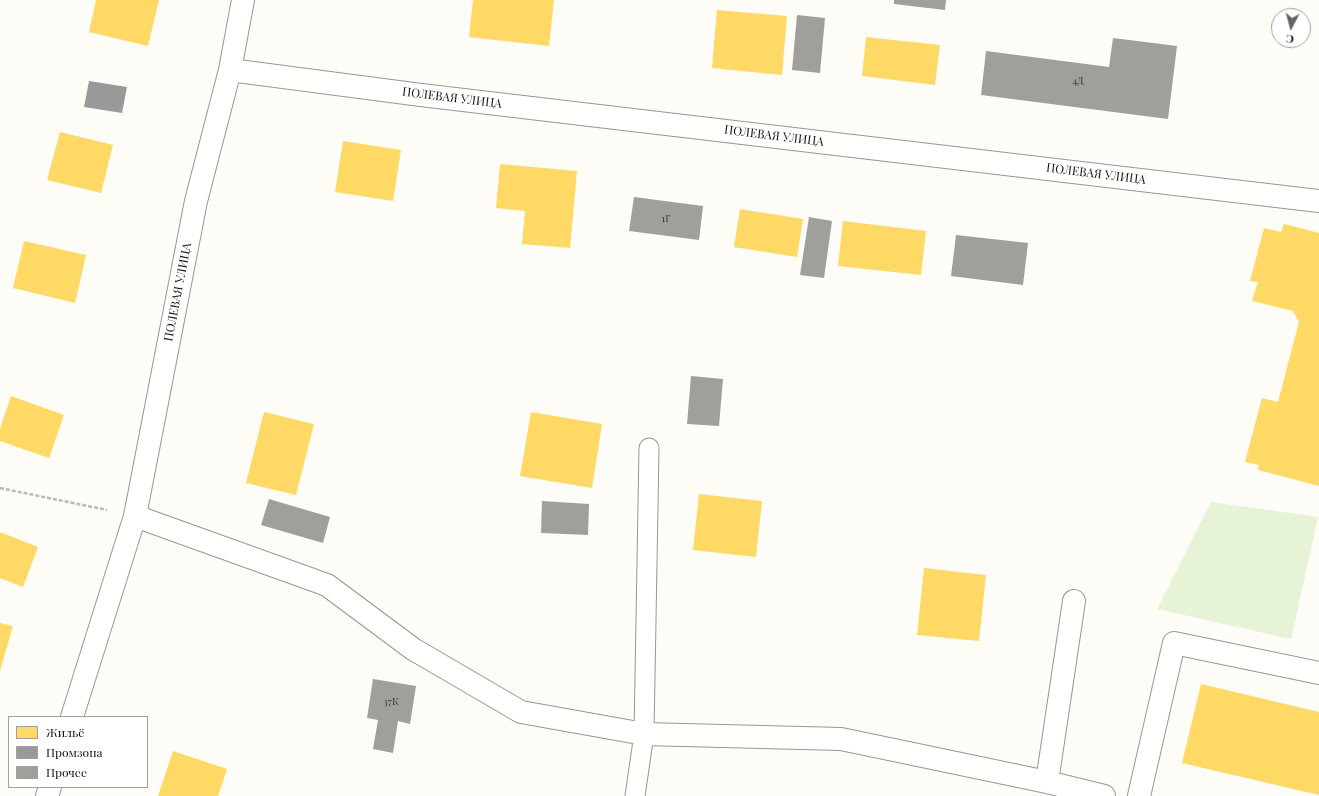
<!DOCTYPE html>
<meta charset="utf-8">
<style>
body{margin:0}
#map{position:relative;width:1319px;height:796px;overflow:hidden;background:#fdfcf7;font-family:"Playfair Display",serif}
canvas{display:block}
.legend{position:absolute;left:8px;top:716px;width:140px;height:72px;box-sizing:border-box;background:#fff;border:1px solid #a0a0a0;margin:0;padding:5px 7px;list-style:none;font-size:12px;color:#111}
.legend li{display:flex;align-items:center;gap:8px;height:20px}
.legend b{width:20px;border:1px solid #a0a0a0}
.north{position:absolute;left:1271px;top:8px;width:40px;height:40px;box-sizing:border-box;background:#fff;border:1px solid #a0a0a0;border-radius:50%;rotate:186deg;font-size:11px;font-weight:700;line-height:16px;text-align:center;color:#111}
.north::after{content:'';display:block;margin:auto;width:14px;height:18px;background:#646362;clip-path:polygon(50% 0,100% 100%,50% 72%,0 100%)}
</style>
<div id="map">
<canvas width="1319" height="796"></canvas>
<ul class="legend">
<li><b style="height:11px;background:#ffd966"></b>Жильё</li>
<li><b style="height:11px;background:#999"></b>Промзона</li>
<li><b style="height:11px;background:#a19f9c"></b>Прочее</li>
</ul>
<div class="north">С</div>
</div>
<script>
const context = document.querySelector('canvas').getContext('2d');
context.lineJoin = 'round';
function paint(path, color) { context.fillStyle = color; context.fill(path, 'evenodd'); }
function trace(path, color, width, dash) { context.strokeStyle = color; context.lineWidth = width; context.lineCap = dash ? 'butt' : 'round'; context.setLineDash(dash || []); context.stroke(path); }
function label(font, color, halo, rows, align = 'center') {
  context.font = font + ' "Playfair Display",serif'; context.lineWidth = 4; context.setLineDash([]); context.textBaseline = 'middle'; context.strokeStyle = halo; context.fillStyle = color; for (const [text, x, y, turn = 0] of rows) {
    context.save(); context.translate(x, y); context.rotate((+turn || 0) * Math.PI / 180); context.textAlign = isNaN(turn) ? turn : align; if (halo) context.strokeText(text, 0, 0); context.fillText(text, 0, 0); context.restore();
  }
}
const green = new Path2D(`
 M1211,502L1318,517L1291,639L1157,609Z`);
const homes = new Path2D(`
 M96,0H159L148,46L89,32Z
 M473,0H554L549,46L469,37Z
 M717,10L787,16L782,75L712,68Z
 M866,37L940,45L935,85L862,76Z
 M60,132L113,145L101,193L47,180Z
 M343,141L401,150L393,201L335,192Z
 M500,164L577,171L570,248L522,244L525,211L496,208Z
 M740,209L803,219L797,257L734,247Z
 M843,221L926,231L921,275L838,266Z
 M1284,224L1319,233V486L1258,470L1259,465L1245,462L1262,398L1278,402L1299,322L1293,311L1252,301L1258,282L1250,281L1264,228L1281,232Z
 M24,241L86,255L75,303L13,288Z
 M11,396L64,415L49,458L0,441V429Z
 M264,412L314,424L296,495L246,483Z
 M531,412L602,424L592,488L520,476Z
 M699,494L762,501L756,557L693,550Z
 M0,532L38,547L23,587L0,578Z
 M924,568L986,575L979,641L917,635Z
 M0,623L13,626L0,671Z
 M1201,684L1319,712V795L1182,763Z
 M173,751L227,769L218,796H158Z`);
const industry = new Path2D(`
 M89,81L127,87L122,113L84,107Z`);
const building = new Path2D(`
 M894,0H946L945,10L894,4Z
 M797,15L825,18L820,73L792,70Z
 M1113,38L1177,46L1168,119L981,95L986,51L1109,67Z
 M634,197L703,206L699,240L629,231Z
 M809,217L832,221L824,278L800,275Z
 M956,235L1028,243L1023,285L951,276Z
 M691,376L723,379L719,426L687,424Z
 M269,499L330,517L323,543L261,525Z
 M542,501L589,504L588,535L541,533Z
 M373,679L416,686L410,724L398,721L393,753L373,749L378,720L367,718Z`);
const path = new Path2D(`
 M0,488L107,510`);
const lane = new Path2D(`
 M635,796L644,734L649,448`);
const street = new Path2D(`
 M230,70L421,95L1319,201
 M135,516L327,585L413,649L521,712L644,734L841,739L1047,782L1104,796
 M72,717L135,516L196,201L230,70L243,0
 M1047,782L1074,601
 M47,796L50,787
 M1139,796L1174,643L1319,673`);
const numberNames = [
 ["4Д",1078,81],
 ["1Г",666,219],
 ["37К",391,702]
];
const streetNames = [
 ["ПОЛЕВАЯ УЛИЦА",452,98,7],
 ["ПОЛЕВАЯ УЛИЦА",774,136,7],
 ["ПОЛЕВАЯ УЛИЦА",1096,174,7],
 ["ПОЛЕВАЯ УЛИЦА",178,292,-79]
];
paint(green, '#e7f3d7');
paint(homes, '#ffd966');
paint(industry, '#999');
paint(building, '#a19f9c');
trace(lane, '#979795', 21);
trace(street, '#979795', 24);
trace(path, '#b9b9b8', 2.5, [4, 2]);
trace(lane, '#fffffe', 19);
trace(street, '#fffffe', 22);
label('10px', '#353434', null, numberNames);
label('12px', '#111', '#fff', streetNames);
</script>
